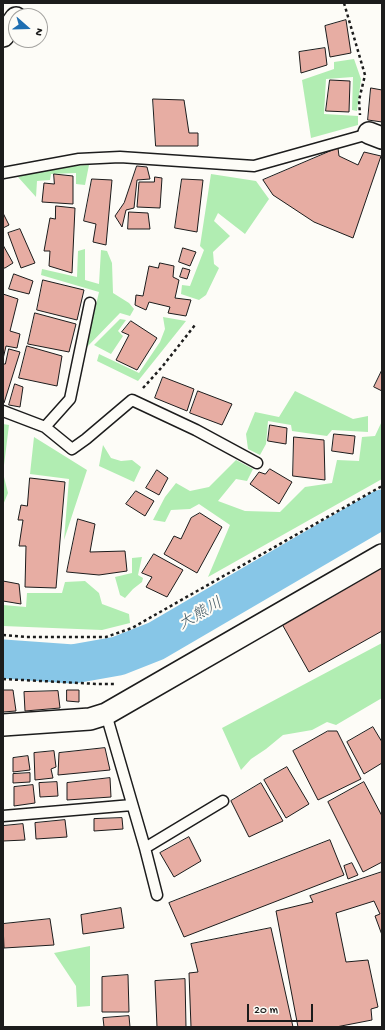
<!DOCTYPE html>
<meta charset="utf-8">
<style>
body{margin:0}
#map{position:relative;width:385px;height:1030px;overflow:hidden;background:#fdfcf7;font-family:"Gochi Hand",sans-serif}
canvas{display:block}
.frame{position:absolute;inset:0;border:4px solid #1c1c1c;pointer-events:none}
.north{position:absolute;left:8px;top:8px;width:40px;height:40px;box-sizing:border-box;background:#fdfcf7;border:1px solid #a3a29f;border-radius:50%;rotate:110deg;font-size:11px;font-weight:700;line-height:16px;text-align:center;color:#1c1c1c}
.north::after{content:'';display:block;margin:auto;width:14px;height:18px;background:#1f6fb2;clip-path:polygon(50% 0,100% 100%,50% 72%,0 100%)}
.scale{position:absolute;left:247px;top:1004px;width:66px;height:18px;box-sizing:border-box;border:2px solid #1c1c1c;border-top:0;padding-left:5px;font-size:12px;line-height:14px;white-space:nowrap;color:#1c1c1c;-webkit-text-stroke:3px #fdfcf7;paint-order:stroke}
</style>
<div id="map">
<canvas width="385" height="1030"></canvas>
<div class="frame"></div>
<div class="north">N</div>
<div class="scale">20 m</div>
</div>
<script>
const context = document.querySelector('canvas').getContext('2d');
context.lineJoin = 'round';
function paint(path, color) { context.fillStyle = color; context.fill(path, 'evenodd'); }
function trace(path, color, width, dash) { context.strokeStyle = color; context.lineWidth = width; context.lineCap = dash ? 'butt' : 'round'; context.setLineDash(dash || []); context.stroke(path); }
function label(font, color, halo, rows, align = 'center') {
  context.font = font + ' "Gochi Hand","Klee One",sans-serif'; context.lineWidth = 4; context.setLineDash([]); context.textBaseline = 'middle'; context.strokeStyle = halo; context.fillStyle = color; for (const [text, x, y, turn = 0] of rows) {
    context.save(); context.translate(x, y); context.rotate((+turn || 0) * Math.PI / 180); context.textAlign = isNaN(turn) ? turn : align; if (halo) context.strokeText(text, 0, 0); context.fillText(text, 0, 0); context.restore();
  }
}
const green = new Path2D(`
 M354,59L361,79L357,111L352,110L353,77L326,79L324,114L358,116V125L311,138L302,80L334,69V62Z
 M89,165L85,185L76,184V173L51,174L50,180L37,181L36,197L18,177L54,167Z
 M211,174L256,181L269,199L245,234L218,213L214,221L230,236L213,252L214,264L219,268L206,295L199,300L181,294L182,285L190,286L204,250L200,246Z
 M85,249V280L99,284L101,250L107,251L112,263L113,293L129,303L134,309L130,316L120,313L86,348L99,292L41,275L42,269L77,277L78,251Z
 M163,317L186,321L138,381L97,361L99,354L139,373L160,342L165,329Z
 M120,319L126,320L118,331L123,336L111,354L94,345Z
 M295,391L353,419L368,416V432L332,430L327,436L292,431L291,425L268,421L266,444L260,455L248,449L246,434L255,412L279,417Z
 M382,421V479L208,577L230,525L199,504L190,509L171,510L165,522L153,520L165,497L176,483L190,491L209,487L236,460L253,469L247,481L236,479L218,501L245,511L280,512L305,487L332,483L337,460L359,461L362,437L375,436Z
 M3,424L9,425L3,473L8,493L3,505Z
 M34,437L87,470L64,540L69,479L30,474Z
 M103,445L111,458L121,461L132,460L141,467L134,482L99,466Z
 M142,557L138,575L143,578L142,582L133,589L125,598L120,595L115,577L132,573V558Z
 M85,581L99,593L102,604L129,614L130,623L102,630L3,626V605L26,607L27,593H62L65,582Z
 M382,643V698L336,725L327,722L312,730L283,735L266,749L251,759L241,770L222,728Z
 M90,946V1006L77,1007L76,986L54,953Z`);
const river = new Path2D(`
 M3,659L73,664L118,656L156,641L382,509`);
const building = new Path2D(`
 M346,20L351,53L330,57L325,26Z
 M325,48L327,65L301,73L299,52Z
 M330,80L350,81L349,112L326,111Z
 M371,88L382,90V122L368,120Z
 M153,99L184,100L189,133H198V146H156Z
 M338,148L339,156L358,165L364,152L381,156L353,238L314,222L273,195L263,180Z
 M137,166L147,167L150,179L137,180L134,208L126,210L122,227L115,216L124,203Z
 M54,174L73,176V204L42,202L44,183L54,184Z
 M155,177L162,178L160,208L137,207L139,182H154Z
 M92,179L112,180L106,245L93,242L96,224L84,221Z
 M182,179L203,180L197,232L175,228Z
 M56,206L75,208L72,273L49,266L50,251H44L50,218L55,219Z
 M129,212L148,213L150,229H128Z
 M3,213L9,225L3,228Z
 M20,229L35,263L21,268L8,233Z
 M3,245L13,263L5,268H3Z
 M183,248L196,252L190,266L179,262Z
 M160,263L174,266L173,277L179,280L175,298L191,300L186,316L168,313L170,307L149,302L146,310L135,305L136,295L143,296L149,266L158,268Z
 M183,268L190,270L187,279L180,277Z
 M14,274L33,281L29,294L9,289Z
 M43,280L84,290L77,320L37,310Z
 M3,294L18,299L10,331L20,334L17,348L6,346L3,359Z
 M35,313L76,324L69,352L28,344Z
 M131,321L157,338L137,370L116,360L129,335L122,332Z
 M27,346L62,356L57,386L19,378Z
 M9,349L20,352L4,403L3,402V364H5Z
 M382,370V391L374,387Z
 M163,377L194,389L187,411L155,398Z
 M15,384L23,387L20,407L9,405Z
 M198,391L232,404L222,425L190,413Z
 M270,425L287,428L286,444L268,441Z
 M334,434L355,436L353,454L332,451Z
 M294,437L324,440L325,480L293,476Z
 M270,469L292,482L279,504L250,484L259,472L265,474Z
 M157,470L168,478L159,495L146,488Z
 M30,478L65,482L56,588L25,587L26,546H19L23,520H18L21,505L27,506Z
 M136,491L154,501L145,516L126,504Z
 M200,513L222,527L197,573L164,554L174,536L181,539L191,518Z
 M78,519L95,524L90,552L125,551L127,571L99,575L67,572Z
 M154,554L183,570L167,597L146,587L152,577L142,573Z
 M382,568V631L309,672L282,624Z
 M3,581L19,584L21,604L3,601Z
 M3,690H13L16,711L3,712Z
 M67,690H79V702L67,701Z
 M58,691L60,708L25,711L24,692Z
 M373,727L382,742V763L364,774L347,742Z
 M328,731H337L361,779L318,800L293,751Z
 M105,748L110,770L58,775L59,753Z
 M54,751L56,767L51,769L53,778L35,780L34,753Z
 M28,756L30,770L13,772V758Z
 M287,767L309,804L286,818L264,780Z
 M30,773V782L13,783V774Z
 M110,778L111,797L67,800V783Z
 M57,782L58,796L40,797L39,783Z
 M364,782L382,816V862L363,872L328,802Z
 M261,783L283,821L249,837L231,801Z
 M33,785L35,803L14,806V787Z
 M122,818L123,829L94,831V819Z
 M65,820L67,837L36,839L35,823Z
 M23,824L25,840L3,841V826Z
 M189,837L201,861L174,877L160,853Z
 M330,840L344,875L184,937L169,903Z
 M352,863L358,875L348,879L344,866Z
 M382,872V935L375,916L380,914L374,901L336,913L346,962L368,960L378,1007L371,1009L372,1020L336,1027H298L276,911L313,902L310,896Z
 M121,908L124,928L83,934L81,915Z
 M50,919L54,945L4,948L3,924Z
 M271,928L293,1027H191L189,973L198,972L191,944Z
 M128,975L129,1012H102V977Z
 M185,979L186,1027H157L155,981Z
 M129,1016L130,1027H104L103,1018Z`);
const path = new Path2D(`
 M344,3L365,75L359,100L360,115
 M143,388L162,367L195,325
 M3,635L26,637H106L132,628L382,486
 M3,679L98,684H114`);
const lane = new Path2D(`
 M3,173L79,159L120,157L254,166L372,133
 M3,411L45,427L72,449L86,439L132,400L196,430L257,463
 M45,427L70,399L90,303
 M106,714L145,848L157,895
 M3,816L132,805
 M145,848L223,801`);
const street = new Path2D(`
 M3,36L16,18
 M369,133L382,138
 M3,725L90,719L106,714L382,555`);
const waterNames = [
 ["大熊川",201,615,-30]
];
paint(green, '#b1edb2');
trace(river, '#87c6e7', 39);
paint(building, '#e7ada3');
trace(building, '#1c1c1c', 1);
trace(lane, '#1c1c1c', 13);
trace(street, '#1c1c1c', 24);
trace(path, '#1c1c1c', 2.5, [3, 3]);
trace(lane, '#fdfcf7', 10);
trace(street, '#fdfcf7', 21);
label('italic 16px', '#415863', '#fdfcf7', waterNames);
</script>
